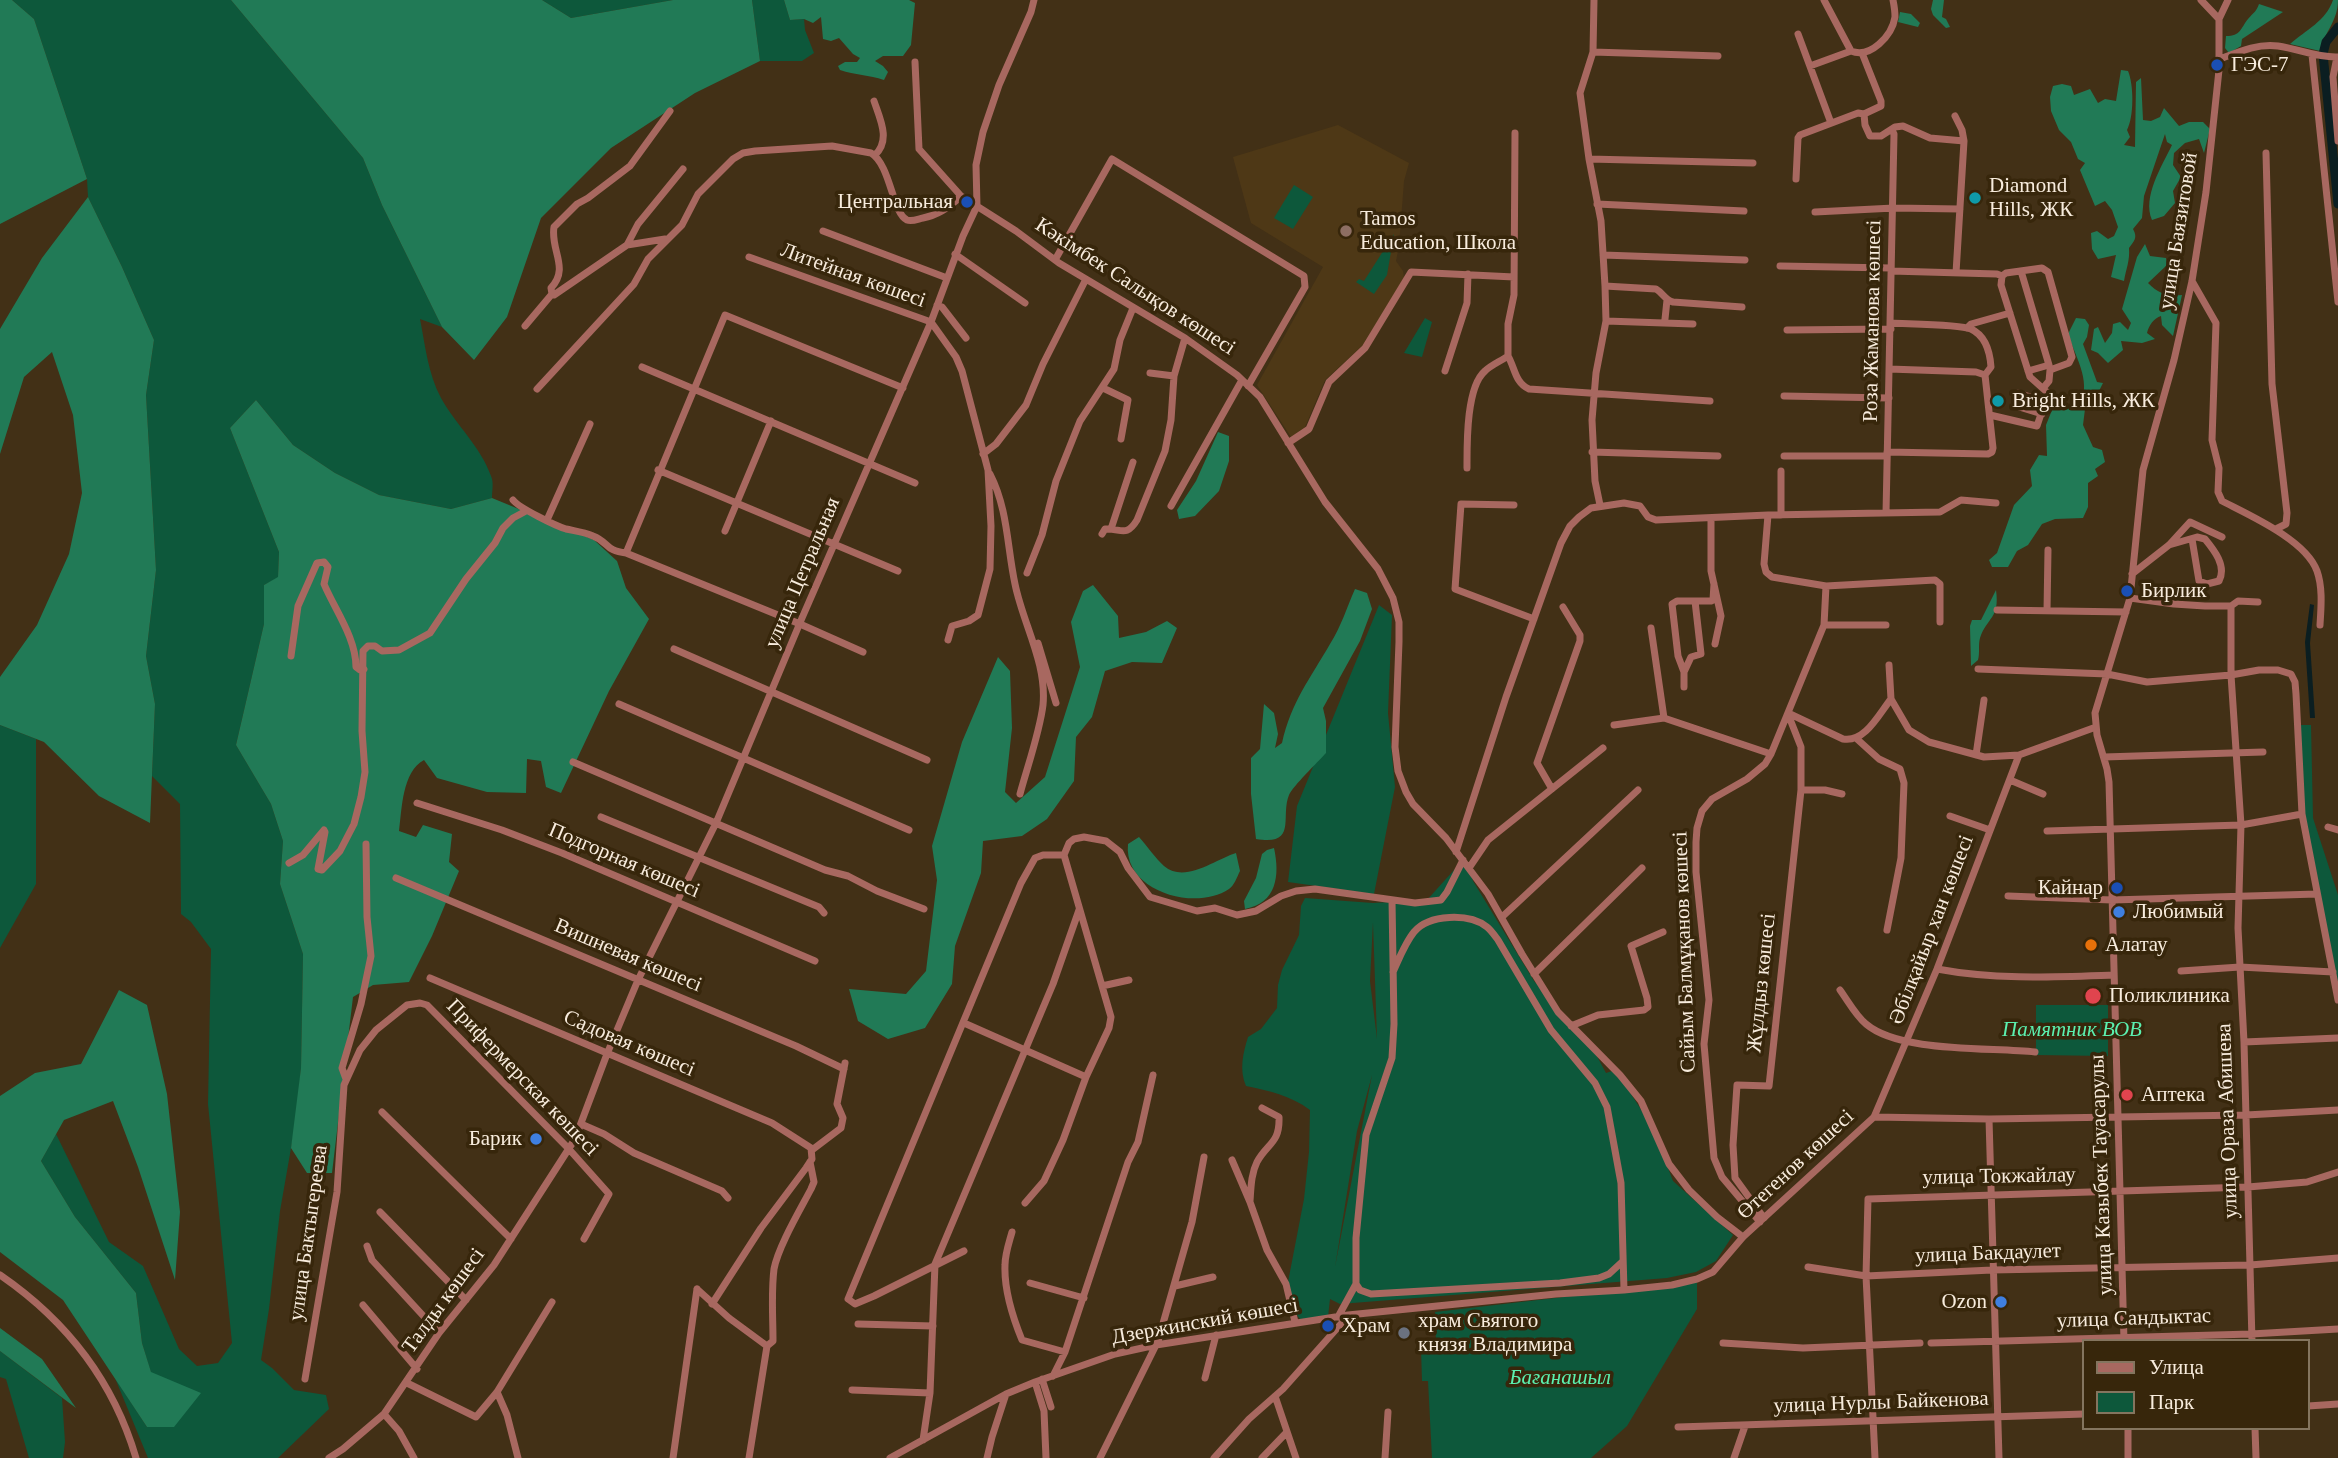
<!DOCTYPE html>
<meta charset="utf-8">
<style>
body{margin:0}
#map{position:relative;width:2338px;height:1458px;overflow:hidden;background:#423016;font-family:"Times New Roman",serif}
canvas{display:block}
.legend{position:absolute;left:2082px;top:1339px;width:228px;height:91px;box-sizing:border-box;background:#37260b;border:2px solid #84755f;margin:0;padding:9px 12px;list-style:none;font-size:21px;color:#f8ecdd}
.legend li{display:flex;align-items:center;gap:14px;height:35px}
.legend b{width:35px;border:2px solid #84755f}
</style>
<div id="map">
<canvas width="2338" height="1458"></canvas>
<ul class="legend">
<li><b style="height:9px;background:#a86860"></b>Улица</li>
<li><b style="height:19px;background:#0d583b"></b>Парк</li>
</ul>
</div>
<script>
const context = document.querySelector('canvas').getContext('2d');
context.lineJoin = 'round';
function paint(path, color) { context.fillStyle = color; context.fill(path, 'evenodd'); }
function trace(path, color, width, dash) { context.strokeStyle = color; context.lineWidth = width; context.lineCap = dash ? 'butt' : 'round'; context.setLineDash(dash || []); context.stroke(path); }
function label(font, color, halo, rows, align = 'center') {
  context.font = font + ' "Times New Roman",serif'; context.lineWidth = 7; context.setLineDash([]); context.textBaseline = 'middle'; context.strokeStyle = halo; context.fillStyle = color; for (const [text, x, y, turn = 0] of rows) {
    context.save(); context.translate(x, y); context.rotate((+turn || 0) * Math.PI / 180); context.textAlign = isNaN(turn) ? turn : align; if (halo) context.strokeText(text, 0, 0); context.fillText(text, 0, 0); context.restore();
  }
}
const built = new Path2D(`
 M1338,125L1409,163L1404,181L1399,246L1396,261L1403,271L1404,278L1363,345L1325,380L1305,427L1291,437L1257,385L1323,267L1251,223L1233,157Z`);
const green = new Path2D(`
 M12,0H231L363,158L382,205L442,327L420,319C425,344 428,374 441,398C456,425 481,447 491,476C494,482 492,491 492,498L451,509L379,495L335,473L293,445L256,400L230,428L279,552L278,578L264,585V624L236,745L271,804L283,841L280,884L303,954L301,1068L297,1114L280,1211L269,1309L261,1360L272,1368L294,1390L326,1395L329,1409L278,1458H148L115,1378L147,1427L151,1373L142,1343L136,1293L75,1217L41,1161L56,1134L109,1242L143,1266L179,1349L197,1366L218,1363L232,1343L208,1104L211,949L191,922L181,914L180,804L152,776L155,704L146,656L156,570L146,395L154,340L122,267L88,197L87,179L34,19Z
 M542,0H673L571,18Z
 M752,0H784L790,20L804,19L805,30L814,53L802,61H760Z
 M1294,185L1313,197L1293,229L1274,218Z
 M1394,234L1387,275L1374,294L1356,282L1359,279L1364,281Z
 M1425,318L1432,322L1422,357L1404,353Z
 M1379,605L1392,615L1388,713L1395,787L1374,894L1288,882L1297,806Z
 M0,725L36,739V884L0,948Z
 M2298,725H2311L2313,818L2338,895V993L2305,818Z
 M1463,860L1469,868L1473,881L1534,981L1592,1047L1606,1073L1615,1070L1652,1126L1673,1181L1733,1235L1716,1261L1696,1272L1667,1278L1340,1304L1330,1299L1328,1317L1300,1319L1295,1313L1288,1282L1304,1199L1309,1152L1310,1110C1290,1095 1269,1091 1246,1086C1239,1070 1243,1053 1248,1037L1261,1029L1277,1008L1278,985L1282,970L1299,935L1301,906L1305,898L1373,903L1427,900ZM1373,922V923L1377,1039L1370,981ZM1372,1075L1335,1267L1357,1131Z
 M2036,1005H2108V1056L2036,1055Z
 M1697,1279V1309L1627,1426L1591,1458H1432L1428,1381H1422L1421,1348H1430V1344H1436L1435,1312L1624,1290Z
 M0,1351L62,1398L65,1442L63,1458H29L6,1379L0,1377Z`);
const forest = new Path2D(`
 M0,0H12L34,19L87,179L0,224Z
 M231,0H542L571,18L673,0H752L760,61L695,93L611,148L541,218L507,317L474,360L442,327L382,205L363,158Z
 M784,0H909L915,3L911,45L903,56H883L875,61L883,66L888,72L884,80C869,75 855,75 840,70L838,66L845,62H857L860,58L853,54L839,38L831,41L823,39L821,17L813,23L804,19L790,20Z
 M1933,0H1944L1942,17L1946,19L1950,27L1946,28L1933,15L1931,9Z
 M2333,0H2338C2338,21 2325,31 2320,51L2290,44C2306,30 2326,21 2333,0Z
 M2259,4L2283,12L2242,39L2241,46L2229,53L2225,48L2226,36C2241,36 2240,29 2248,19C2254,12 2256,12 2259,4Z
 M1900,12L1911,14L1920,23L1918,27L1898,22Z
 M2121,70L2128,71C2134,85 2134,117 2127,130L2130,137L2124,145L2135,147L2136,82L2141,78L2143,120L2151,121L2160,117L2164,108L2179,126L2189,122H2203L2210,129L2204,153L2199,139L2185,143L2174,153L2173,165L2181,177L2173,191L2175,203L2164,216L2152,220C2142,197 2162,166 2172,145L2167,142L2165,134L2144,196L2142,218L2133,229C2138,238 2134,241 2129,248C2130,261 2126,269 2124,281L2111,277L2116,255L2098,259L2092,249L2091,233L2097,231L2108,239L2114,236L2118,227L2112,210L2105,201L2095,206L2080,170L2085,163L2078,159L2071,142L2059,130L2051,111L2050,97L2053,86L2062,84L2071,86L2074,95L2090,89L2098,103L2105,99L2116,101Z
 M88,197L122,267L154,340L146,395L156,570L146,656L155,704L150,823L99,796L44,742L0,725V677L37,625L69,554L82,493L73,415L52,352L24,377L0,454V329L42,258Z
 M2145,244L2150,256L2166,258L2167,265L2148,283C2159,294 2167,296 2182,295L2173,336L2162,325L2161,316C2154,318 2149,325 2147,333L2155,339L2142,343L2121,341L2123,350L2108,363L2098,353L2091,350L2094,329L2098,327L2105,343L2112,333L2113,324L2120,322L2128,330L2131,323L2122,309L2137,257Z
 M2076,318L2085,319L2089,325L2087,337L2083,344L2097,382L2103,383L2091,407L2085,409L2083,425L2093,447L2102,450L2105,462L2095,469L2098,476L2088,483V507L2083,518L2055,519L2042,524L2028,545L2017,551L2008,567H1992L1989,560L1997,553L2014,505L2032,486L2030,470L2039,455L2047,456L2046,425L2054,405L2078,410C2093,383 2077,361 2068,334Z
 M256,400L293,445L335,473L379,495L451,509L492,498L594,540L617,561L626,588L649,619L609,691L561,793L546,787L541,761L527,759L526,793L487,792L437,778L424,760C402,772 402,809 399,831L416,837L423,825L452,834L449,862L459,871L432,936L409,982L373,985L353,997L332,1173H307L291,1148L301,1068L303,954L280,884L283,841L271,804L236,745L264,624V585L278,577L279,552L230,428Z
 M1218,432L1229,436V461L1219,491L1195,516L1179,519L1177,510L1196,481Z
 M1093,585L1118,616L1119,638L1146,632L1167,621L1177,628L1162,663L1132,662L1105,671L1092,717L1076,737L1074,781L1047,819L1022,836L983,841L981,873L955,946L952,984L925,1028L888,1039L858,1021L849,989L906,994L926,971L937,880L932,846L962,742L998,657L1010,671L1012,728L1005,792L1016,803L1045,777L1080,667L1071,622L1083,591Z
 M1355,589L1367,593L1372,609L1360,641L1323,708L1326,721V753C1318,762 1293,786 1289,795C1280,817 1298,846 1256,839L1251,794V758L1260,749L1264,704L1274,713L1278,734L1275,748L1282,743C1291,702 1310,679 1330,644C1341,627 1347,607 1355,589Z
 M1996,590C2000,619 1987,617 1980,638C1978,645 1980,653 1978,660L1971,666L1970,626L1972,620H1981Z
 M1139,837C1147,846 1156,859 1164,866C1185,884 1216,859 1236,853L1240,871C1237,877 1234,886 1229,889C1195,912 1123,891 1128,844Z
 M1274,848C1280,875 1277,903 1245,909L1244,901L1256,878L1262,854L1267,850Z
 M119,990L147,1005L167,1094L180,1212L175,1280L138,1167L113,1101L64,1120L41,1161L75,1217L136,1293L142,1343L151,1372L201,1393L174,1427H147L63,1300L0,1252V1096L35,1073L81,1064Z
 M0,1328L42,1359L76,1408L0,1351Z`);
const water = new Path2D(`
 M2310,604L2314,605L2310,643L2315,718H2310L2305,642Z`);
const river = new Path2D(`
 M2338,27L2326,42L2323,54L2338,204`);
const minor = new Path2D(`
 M1594,0L1593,52L1580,93L1589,159L1601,221L1605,286L1606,321L1596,373L1592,420L1595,481L1600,505
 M1824,0L1851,51C1870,59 1892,36 1895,17C1895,12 1894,5 1893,0
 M2219,19L2228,0
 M1798,34L1831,123
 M1593,52L1718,56
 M1862,53L1881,101V106L1864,114L1865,125L1870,136H1881L1895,127L1903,126L1930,138L1964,141L1956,273
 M2312,55L2338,302
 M2337,57L2333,77L2338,141
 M2220,59C2238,52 2258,43 2278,46C2299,49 2317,58 2338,57
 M915,62L919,149L961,196
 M1810,66L1851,51
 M874,101C880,119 891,140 875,155
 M670,111L630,166L588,198L577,204L554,227C550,250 570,268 551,288L552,294L554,295L627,245L638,224L683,169
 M1955,116L1962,130L1964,141
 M2266,153L2272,384L2287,513L2286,524L2276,529
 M1589,159L1753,163
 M1796,179L1798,138L1800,135L1858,113L1864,114
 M1597,204L1744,211
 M1815,212L1894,208L1960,209
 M823,231L947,278
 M627,245L665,239
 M955,254L1025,303
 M1603,255L1745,260
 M749,257L931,322L956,357L962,371L988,470L991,526L990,569L978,615L969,621L952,626L948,640
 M1055,260L1112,159L1304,276L1305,287L1248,386
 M1780,266L1891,268
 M1891,271L1997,274L2002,276
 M2021,271L2049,365L2028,371
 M2192,281L2216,323L2212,440L2219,468L2218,492L2222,501C2249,515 2306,540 2317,571C2323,588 2321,608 2320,625
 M1605,286L1656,289C1663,293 1665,300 1673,302L1742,307
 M937,305L942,307L966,338
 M1665,319L1667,300
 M1606,321L1693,324
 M525,326L552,294
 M1967,328L1971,324L2010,313
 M1787,330L1891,329
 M1508,356C1515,368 1515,383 1529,389L1710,401
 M642,367L915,483
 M1889,369L1976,372L1985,375
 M1445,371L1467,303L1468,274
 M1150,373L1174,376
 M1103,388L1128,400L1121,439
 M537,389L634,284L648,259L682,225L698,194L733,159L743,153L755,151L832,146L871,153C891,165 892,213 907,220C912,222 918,219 923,218C939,215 950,207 961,196L1016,231L1059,263L1185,338L1237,375L1260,397L1325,502L1378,569L1393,598L1399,622V642L1395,747L1398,771L1406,792L1413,804L1446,838L1488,894L1522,954L1558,1012L1620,1075L1641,1101L1669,1164L1689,1190L1717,1217L1743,1237
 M2018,393L2046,402
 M1784,396L1889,398
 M2016,406L2042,414
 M1990,415L2037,426L2048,393L2030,377L2001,285L2002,276L2006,273L2042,268L2048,272L2072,357L2069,363L2050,370L2049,381L2044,387
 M1288,443L1309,429L1329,382L1365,348L1411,272L1514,277
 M1592,452L1718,456
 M1887,452L1988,454L1992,452L1993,448L1985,375L1991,367C1990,352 1986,336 1971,329C1959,324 1907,324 1891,323
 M983,454L996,444L1026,405L1043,364L1086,279
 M1784,456H1887
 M1467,468C1467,445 1466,387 1485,371C1491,365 1501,361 1508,356V324L1514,295L1515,133
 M658,470L898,571
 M990,474C1008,509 1007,547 1015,584C1023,624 1047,663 1043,705C1040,731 1027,768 1020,794
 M513,500C519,508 556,526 566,529C575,531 584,532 593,536C609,542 605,551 626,553L800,624L863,652
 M1514,505L1461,504L1455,589L1534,619
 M1171,506L1242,380
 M1886,513L1894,134L1892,130
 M1768,515L1940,512L1961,500L1996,503
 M1781,515V471
 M1711,518V571L1721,616L1715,644
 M547,520L590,424
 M1111,529L1133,462
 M725,531L771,421
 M1102,534L1105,529C1121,528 1126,538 1137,520L1165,451L1171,420L1174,376L1185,338
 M2169,545L2197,537L2205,539C2214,550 2227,566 2219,581L2207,584L2199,581L2192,539
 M626,553L725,315L903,388
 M1027,573L1042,535L1056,481L1080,421L1114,369L1120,340L1133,308
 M2132,574L2169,545L2190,522L2222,537
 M2130,598L2174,604L2205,606H2231L2238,601L2258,602
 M2231,606V675L2241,825L2238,928L2244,1042L2252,1341
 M1997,610L2126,612
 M2047,611L2048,550
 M1824,625H1886
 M1651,628L1664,718
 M1038,643L1056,703
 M674,649L927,760
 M291,656L298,606L317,563L324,562L328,567L324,584C335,610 356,638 356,667L360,670L364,669
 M1889,665L1891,699L1909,730L1929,742L1984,757L2019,755L2096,727
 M1978,669L2107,674L2147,682L2231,675L2259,670H2278L2291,674L2295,682L2296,694L2302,814L2338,1000
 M1684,672L1691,657L1701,654L1695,601
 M1684,687V672L1678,656L1672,604L1677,601H1711L1713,600L1714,584
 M619,704L909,830
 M1788,713L1843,739C1865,743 1879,714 1891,699
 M1614,725L1664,718L1771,754
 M1857,739L1879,759L1900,769L1904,783L1901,858L1887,930
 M1976,755L1984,700
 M2104,757L2263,752
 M573,762L825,870L848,876L877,891L924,909
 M2010,780L2043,794
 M1552,789L1537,763L1580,641V635L1563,607
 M1801,790H1825L1842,794
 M417,803L502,830L562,853L815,961
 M1950,816L1990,830
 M601,817L819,907L824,913
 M2328,827L2338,830
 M2047,831L2241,825L2302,814
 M1456,852L1506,697L1561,543L1570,526L1579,517L1591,508L1624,503L1640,506L1648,517L1656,520L1768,515L1764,564L1766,572L1772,577L1826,586L1935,580L1940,584V622
 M289,863L303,855L324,830L325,832L318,869L322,870L340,851L354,824L361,797L365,772L362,731L363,651L368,646H375L382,651L399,650L430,633L466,579L495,543L503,528L513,518L526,511
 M1469,868L1488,840L1603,748
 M396,878L796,1046L844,1069
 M2008,896L2112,900L2317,894
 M1502,917L1638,790
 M1937,969C1996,980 2054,977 2114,975
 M2181,971L2240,967L2333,972
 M1393,972C1399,959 1405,943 1414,932C1429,914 1469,913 1487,927C1491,930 1495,936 1498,940L1551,1030L1595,1083L1607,1107L1621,1183L1624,1290
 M1534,974L1642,868
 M430,978L772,1123L811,1148L812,1159L806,1168L761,1228L712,1304
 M1102,986L1129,980
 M1840,990C1848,1001 1856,1016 1866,1024C1900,1053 1990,1047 2035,1052
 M964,1023L1086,1077
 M1571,1026L1598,1015L1644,1010L1648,1007L1647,998L1631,946L1663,932
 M2244,1042L2338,1038
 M346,1079L342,1068L361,1004L371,956L367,917L366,844
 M382,1112L511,1239
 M1874,1117L1989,1119L2246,1115L2338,1110
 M1989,1119L1999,1458
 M581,1124L604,1134L634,1153L722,1191L728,1198
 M812,1150L841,1128L843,1118L837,1104L845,1063
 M1232,1160L1250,1202L1267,1250L1286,1284L1295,1322
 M1250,1201C1251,1188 1251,1174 1257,1162C1267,1143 1280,1144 1279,1117L1262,1108
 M1025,1203L1044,1181L1063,1140L1086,1077L1109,1028L1111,1017L1064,855L1069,843L1074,839L1084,837L1106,841L1120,852L1128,868L1150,897L1197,911L1215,908L1237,915L1256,911L1281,896L1296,891L1315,889L1415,903L1441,900L1447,892L1463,860
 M380,1212L466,1300
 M1764,1218L1735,1178L1733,1145L1737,1085L1769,1086L1801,790V747L1788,714
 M1760,1222L1722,1177L1714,1158L1704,1044L1709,1000L1696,872V842L1697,828L1702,811L1712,799L1747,779L1765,764L1771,754L1824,625L1826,586
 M1012,1232C1009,1243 1005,1254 1005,1265C1004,1289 1013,1318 1022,1340L1065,1352
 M367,1246L372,1260L439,1333
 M964,1251L874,1296L855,1304L848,1299L1021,883L1035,858L1043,855H1064
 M1808,1267L1866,1276L1992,1270L2250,1265L2338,1258
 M0,1275C67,1321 113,1380 136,1458
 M1030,1283L1084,1298
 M1356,1284L1360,1290L1371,1294L1560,1283L1599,1278L1609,1274L1622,1262
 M1175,1286L1213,1277
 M697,1289L729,1318L767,1346
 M363,1305L417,1369
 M1338,1317L1356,1284V1238L1366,1135L1392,1058L1394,1024L1392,900
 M858,1324L933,1326
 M2124,1341L2109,782L2107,769L2097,735L2095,713L2130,598L2143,470L2174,360L2192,281L2206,192L2219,70V19L2201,0
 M1723,1343L1803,1348L1920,1343
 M1931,1343L2251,1334L2338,1329
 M767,1346L773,1341C773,1317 771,1293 774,1269C778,1247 800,1210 811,1189L814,1182L810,1162
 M1053,1376L1065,1352L1128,1162L1138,1142L1153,1075
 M1205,1378L1216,1335
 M305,1379L337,1192L344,1085L360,1050L376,1030L407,1005L420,1003L427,1005L568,1148L609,1194L584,1239
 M1042,1379L1051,1407
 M1035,1382L1044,1411L1046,1458
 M407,1383L476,1417L497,1392L552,1302
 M852,1390L930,1393
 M497,1392L507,1415L518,1458
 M1275,1396L1296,1458
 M2308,1406L2338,1404
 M384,1414L399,1431L414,1458
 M1678,1427L2084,1414
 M2128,1428V1458
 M2255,1428L2256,1458
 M923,1440L930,1393L935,1264L1053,984L1079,910
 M329,1458L343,1449L384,1414L439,1333L494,1265L575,1139L607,1054L638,980L716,823L802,618L931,322L963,236L977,206L976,165L983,132L999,85L1031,12L1034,0
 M673,1458L697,1289
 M749,1458L767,1346
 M890,1458L1006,1394L1035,1382L1115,1354L1156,1345L1348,1315L1556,1294L1624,1290L1672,1285L1697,1279L1713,1272L1743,1237L1874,1117L1937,969L2019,755
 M987,1458L992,1437L1006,1394
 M1100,1458L1158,1341L1192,1222L1204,1157
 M1214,1458L1249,1419L1283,1389L1348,1316
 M1262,1458L1287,1432
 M1385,1458L1388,1412
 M1734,1458L1745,1426
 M1875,1458L1866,1276L1868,1199L2248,1187L2307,1182L2338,1172`);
const markers = [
 [2217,65,7,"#1a4fb4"],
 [1975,198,7,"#0f9aa8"],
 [967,202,7,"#1a4fb4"],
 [1346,231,7,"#8d6e63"],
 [1998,401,7,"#0f9aa8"],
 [2127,591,7,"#1a4fb4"],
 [2117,888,7,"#1a4fb4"],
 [2119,912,7,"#3f7fe0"],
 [2091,945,7,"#e8710a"],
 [2093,996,9,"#e0444e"],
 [2127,1095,7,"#e0444e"],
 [536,1139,7,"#3f7fe0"],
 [2001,1302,7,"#3f7fe0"],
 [1328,1326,7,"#1a4fb4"],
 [1404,1333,7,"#6b7280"]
];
const poiNames = [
 ["ГЭС-7",2231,65],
 ["Diamond",1989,186],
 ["Hills, ЖК",1989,210],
 ["Центральная",953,202,"right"],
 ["Tamos",1360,219],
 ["Education, Школа",1360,243],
 ["Bright Hills, ЖК",2012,401],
 ["Бирлик",2141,591],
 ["Кайнар",2103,888,"right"],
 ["Любимый",2133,912],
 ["Алатау",2105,945],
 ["Поликлиника",2109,996],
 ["Аптека",2141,1095],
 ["Барик",522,1139,"right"],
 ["Ozon",1987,1302,"right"],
 ["храм Святого",1418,1321],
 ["князя Владимира",1418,1345],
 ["Храм",1342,1326]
];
const streetNames = [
 ["улица Баязитовой",2179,231,-81],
 ["Литейная көшесі",853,276,20],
 ["Кәкімбек Салықов көшесі",1135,287,33],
 ["Роза Жаманова көшесі",1873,321,-89],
 ["улица Цетральная",803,573,-67],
 ["Подгорная көшесі",624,861,23],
 ["Әбілқайыр хан көшесі",1932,930,-69],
 ["Сайым Балмұқанов көшесі",1685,952,-92],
 ["Вишневая көшесі",628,956,23],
 ["Жұлдыз көшесі",1762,983,-84],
 ["Садовая көшесі",629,1044,23],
 ["Прифермерская көшесі",522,1078,46],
 ["улица Ораза Абишева",2228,1121,-92],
 ["Өтегенов көшесі",1796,1165,-43],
 ["улица Казыбек Тауасарулы",2102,1175,-92],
 ["улица Токжайлау",1999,1177,-1],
 ["улица Бактыгереева",309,1233,-82],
 ["улица Бакдаулет",1988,1254,-2],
 ["Талды көшесі",444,1301,-54],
 ["улица Сандыктас",2134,1319,-2],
 ["Дзержинский көшесі",1205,1322,-10],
 ["улица Нурлы Байкенова",1881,1403,-2]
];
const parkNames = [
 ["Памятник ВОВ",2072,1030],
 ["Бағанашыл",1560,1378]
];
paint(built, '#4e3816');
paint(green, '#0d583b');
paint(forest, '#217a56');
paint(water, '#0b1e21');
trace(river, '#0b1e21', 9);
trace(minor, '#a86860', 7);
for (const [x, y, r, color] of markers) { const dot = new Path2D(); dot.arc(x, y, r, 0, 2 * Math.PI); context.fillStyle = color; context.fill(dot); trace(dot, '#37260b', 2.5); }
label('21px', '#f8ecdd', '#37260b', poiNames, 'left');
label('21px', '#f8ecdd', '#37260b', streetNames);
label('italic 21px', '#5bf0af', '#37260b', parkNames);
</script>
